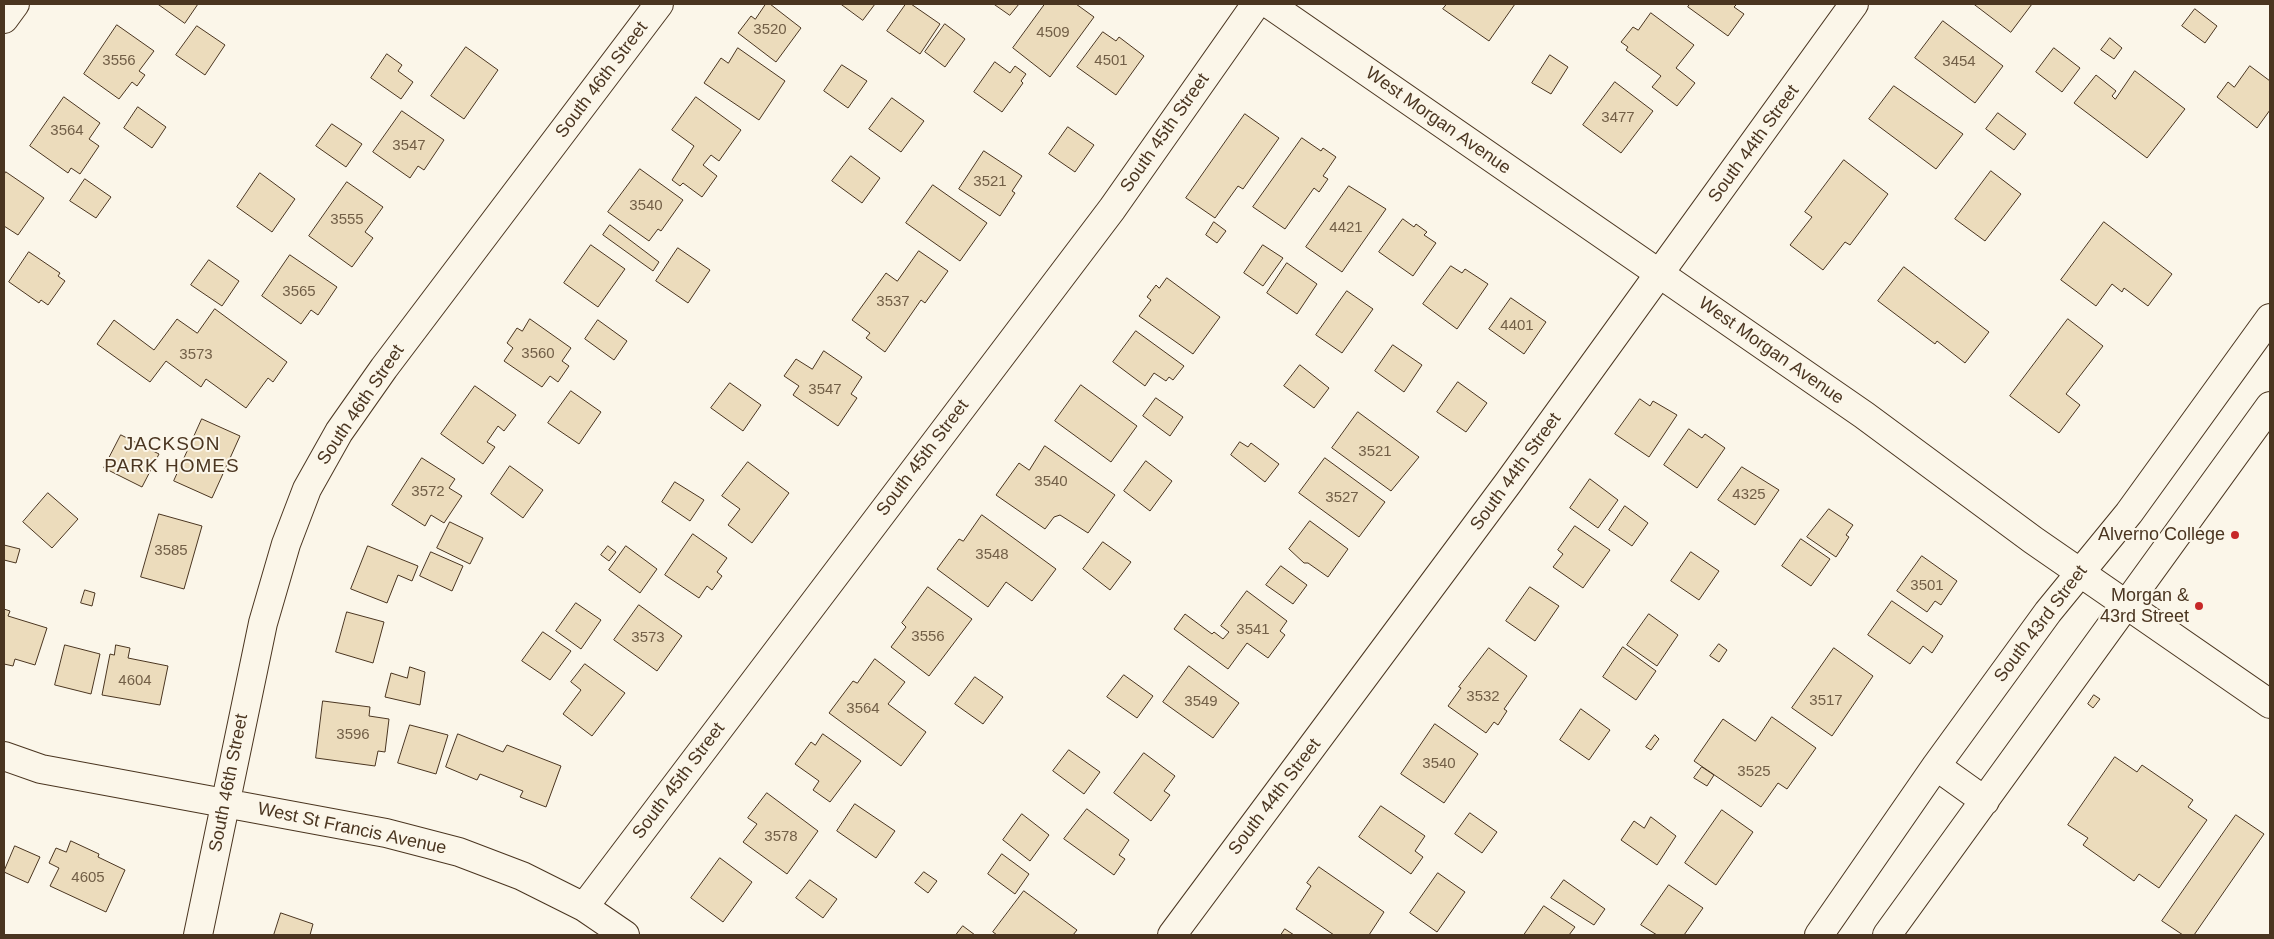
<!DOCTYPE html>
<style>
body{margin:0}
#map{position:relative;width:2274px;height:939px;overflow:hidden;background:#fbf6e9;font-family:Helvetica,sans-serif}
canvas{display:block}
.frame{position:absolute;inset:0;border:5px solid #4a3520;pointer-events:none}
</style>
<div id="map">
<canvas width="2274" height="939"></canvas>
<div class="frame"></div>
</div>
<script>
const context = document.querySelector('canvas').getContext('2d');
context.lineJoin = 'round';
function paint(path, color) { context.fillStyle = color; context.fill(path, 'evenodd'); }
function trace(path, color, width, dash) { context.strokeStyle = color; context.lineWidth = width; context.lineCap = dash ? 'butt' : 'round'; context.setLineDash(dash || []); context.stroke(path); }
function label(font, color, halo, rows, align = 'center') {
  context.font = font + ' Helvetica,sans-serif'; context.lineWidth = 4; context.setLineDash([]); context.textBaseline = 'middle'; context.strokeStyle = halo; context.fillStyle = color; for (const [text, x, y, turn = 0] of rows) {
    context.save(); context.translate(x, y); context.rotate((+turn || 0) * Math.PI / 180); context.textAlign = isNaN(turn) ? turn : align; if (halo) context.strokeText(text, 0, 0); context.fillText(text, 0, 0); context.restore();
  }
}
const building = new Path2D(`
 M158,4H198L185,23Z
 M766,4H770L801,28L776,62L738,33L751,16L755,19Z
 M841,4H875L863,20Z
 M906,4H911L940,24L920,54L887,31Z
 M994,4H1019L1010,15Z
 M1045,4H1076L1094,17L1050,77L1013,48Z
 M1447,4H1515L1489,41L1443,9Z
 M1690,4H1737L1734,7L1744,14L1728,36L1688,7Z
 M1974,4H2032L2011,32Z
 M2195,9L2217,26L2205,43L2182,26Z
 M1651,13L1694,45L1676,68L1695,83L1677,106L1652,87L1661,76L1626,50L1628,47L1621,42L1633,27L1638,30Z
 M1943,21L2003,66L1975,103L1915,58Z
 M945,24L965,39L945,67L925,52Z
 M117,25L154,51L139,71L145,75L137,86L132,82L119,99L84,74Z
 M197,26L225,45L205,75L176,55Z
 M1103,32L1116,41L1119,37L1144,56L1116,95L1077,67Z
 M2110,38L2122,48L2114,59L2101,50Z
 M466,47L498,70L464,119L431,96Z
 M738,48L785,81L759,120L704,83L721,58L728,63Z
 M2054,48L2080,68L2062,92L2036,72Z
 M387,54L402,65L398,71L413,82L401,99L371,78Z
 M1550,55L1568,67L1551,94L1532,83Z
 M995,62L1010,73L1015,66L1026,74L1021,81L1023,83L1002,112L974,92Z
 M842,65L867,81L848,108L824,91Z
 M2250,66L2270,81V110L2257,128L2217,97L2228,82L2234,87Z
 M2135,71L2185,109L2147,158L2074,103L2096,75L2116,91L2112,96L2115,99Z
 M1615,82L1653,111L1621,153L1583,125Z
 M1894,86L1963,134L1936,169L1869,119Z
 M64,97L100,123L89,139L99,146L80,174L71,168L68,173L30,146Z
 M696,97L741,130L719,161L711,155L703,165L717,176L702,197L683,183L680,186L672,180L694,146L672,130Z
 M892,98L924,121L901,152L869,129Z
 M138,107L166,127L152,148L124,128Z
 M402,111L444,140L424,170L418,166L410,178L373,152Z
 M1998,113L2026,134L2014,150L1986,129Z
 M1245,114L1279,138L1243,189L1238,186L1215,218L1186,198Z
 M332,124L362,144L346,167L316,146Z
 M1068,127L1094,145L1075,172L1049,154Z
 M1302,138L1321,151L1323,148L1336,157L1323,176L1328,179L1319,192L1314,188L1285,229L1253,207Z
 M984,151L1022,176L1012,191L1015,193L1000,216L959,189Z
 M851,156L880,178L862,203L832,181Z
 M1844,160L1888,194L1850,245L1845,242L1823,270L1790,245L1812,217L1805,212Z
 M640,169L683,200L661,231L658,229L649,241L608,212Z
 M1991,171L2021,194L1985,241L1955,219Z
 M6,172L44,198L18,235L4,226V175Z
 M260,173L295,199L272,232L237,207Z
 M85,179L111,197L96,218L70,201Z
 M347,182L383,207L365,232L373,238L352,267L309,236Z
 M933,185L987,223L960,261L906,223Z
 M1349,186L1386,209L1342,272L1306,247Z
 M1403,219L1414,227L1416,224L1427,232L1424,235L1436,243L1413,276L1379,252Z
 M1214,222L1226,231L1217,243L1206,235Z
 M2104,222L2172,274L2148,306L2124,288L2122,292L2112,284L2096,306L2061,280Z
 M610,225L659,262L653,271L603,235Z
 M591,245L625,269L598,307L564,283Z
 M1263,245L1283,258L1263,286L1244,273Z
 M678,248L710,270L688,303L656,281Z
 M919,251L948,271L925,303L921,300L885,352L866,338L870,333L852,320L886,273L897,281Z
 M29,252L60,273L58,276L65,281L48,305L41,300L39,303L9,282Z
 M290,255L337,287L318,315L311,310L301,324L262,296Z
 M209,260L239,281L222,306L191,285Z
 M1287,263L1317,284L1297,314L1267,293Z
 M1451,266L1462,273L1465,269L1488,284L1457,329L1423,304Z
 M1904,267L1989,332L1965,363L1937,341L1935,344L1878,301Z
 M1167,278L1220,317L1193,354L1139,316L1151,300L1147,297L1156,285L1159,288Z
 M1347,291L1373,309L1342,353L1316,335Z
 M1511,298L1546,322L1524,354L1489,329Z
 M215,309L287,362L273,382L268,378L246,408L206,379L201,387L166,361L150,382L97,344L114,320L154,350L177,319L197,333Z
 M530,319L571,348L562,361L569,366L558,382L550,376L542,387L504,361L513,348L507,343L517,328L522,331Z
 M2068,319L2103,346L2066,394L2080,405L2059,433L2010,396Z
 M598,320L627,341L614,360L585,339Z
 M1136,331L1184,366L1173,380L1169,377L1166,381L1154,373L1145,386L1113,362Z
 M1393,345L1422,365L1404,392L1375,371Z
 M824,351L862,377L851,394L857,398L838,426L793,395L799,386L784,376L796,359L812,369Z
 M1300,365L1329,388L1314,408L1284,386Z
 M1458,382L1487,403L1466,432L1437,412Z
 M730,383L761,405L743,431L711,408Z
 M1081,385L1137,426L1111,462L1055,421Z
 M475,386L516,415L504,431L498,426L487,442L495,447L483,464L441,434Z
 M571,391L601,412L579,444L548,423Z
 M1156,398L1183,417L1170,436L1143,416Z
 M1640,399L1650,406L1653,401L1677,415L1649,457L1615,434Z
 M1358,412L1419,457L1391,491L1332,448Z
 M202,419L240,436L212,498L174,481Z
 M1689,429L1702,438L1705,434L1725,448L1697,488L1664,465Z
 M121,435L159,454L142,487L104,468Z
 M1240,442L1248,447L1251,443L1279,464L1265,482L1231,455Z
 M1045,446L1115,495L1088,533L1060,515L1054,517L1045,529L996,495L1019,463L1029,470Z
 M422,458L455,479L449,488L462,496L444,523L431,515L425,526L392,505Z
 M1325,458L1385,502L1359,537L1299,493Z
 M1146,461L1172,481L1150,511L1124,491Z
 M748,462L789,493L752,543L728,525L740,509L722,496Z
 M510,466L543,490L523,518L491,494Z
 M1742,467L1779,490L1755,525L1718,500Z
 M1590,479L1618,500L1598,528L1570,508Z
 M675,482L704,500L690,521L662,502Z
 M48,493L78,519L52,548L23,522Z
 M1625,506L1648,523L1632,546L1609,530Z
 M1829,509L1853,525L1846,535L1849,537L1836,557L1807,537Z
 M159,514L202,526L184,589L141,577Z
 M982,515L1056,569L1032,601L1006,582L988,607L937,569L959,539L963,541Z
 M1310,521L1348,549L1328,577L1308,563H1304L1289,549Z
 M450,522L483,538L470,564L437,548Z
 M1575,526L1610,550L1583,588L1553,567L1563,554L1558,550Z
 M693,534L727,558L717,572L722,576L712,590L707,586L699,598L665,575Z
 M1801,539L1830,559L1811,586L1782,566Z
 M1103,542L1131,562L1110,590L1083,569Z
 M4,545L20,549L16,563L4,560Z
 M368,546L418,566L412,581L398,575L387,603L351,589Z
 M608,546L616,552L609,561L601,555Z
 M626,546L657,569L640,593L609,570Z
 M431,552L463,566L452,591L420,576Z
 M1691,552L1719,571L1699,600L1671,581Z
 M1922,556L1957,581L1941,605L1935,601L1927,612L1897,591Z
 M1281,566L1307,585L1293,604L1266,585Z
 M928,587L972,619L929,676L891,647L906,627L902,623Z
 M1530,587L1559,606L1535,641L1506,621Z
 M85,590L95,593L92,606L81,603Z
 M1247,591L1287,621L1280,631L1285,635L1268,658L1247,643L1228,669L1174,629L1185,614L1212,634L1214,632L1223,639L1229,632L1221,626Z
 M1892,601L1943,636L1932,653L1923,646L1910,664L1868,635Z
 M576,603L601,620L581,649L556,631Z
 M639,605L682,636L657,671L614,640Z
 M4,609L10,611L8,616L47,628L35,665L15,659L13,666L4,664Z
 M347,612L384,622L373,663L336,652Z
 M1649,614L1678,635L1657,666L1627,645Z
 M543,632L571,651L550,680L522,661Z
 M1719,644L1727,650L1719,662L1710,656Z
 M65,645L100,654L91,694L55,685Z
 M116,645L130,648L128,658L168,666L160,705L102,695L110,654L114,655Z
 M1623,647L1656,671L1636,700L1603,677Z
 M1489,648L1527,676L1504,709L1507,711L1498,725L1494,722L1486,733L1448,706L1461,688L1459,687Z
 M1834,648L1873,676L1832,736L1792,708Z
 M875,659L905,682L888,704L926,732L901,766L829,713L853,681L857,683Z
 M585,664L625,693L592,736L563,714L581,690L571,682Z
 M1189,666L1239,703L1213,738L1163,702Z
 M410,667L425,672L420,705L385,697L391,673L407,678Z
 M1124,675L1153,696L1137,718L1107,697Z
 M975,677L1003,697L983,724L955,704Z
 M2094,695L2100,699L2093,708L2088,704Z
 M323,701L370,707L369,716L389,719L385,752L378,751L375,766L316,758Z
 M1581,709L1610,730L1589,760L1560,740Z
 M1772,717L1816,748L1787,789L1778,783L1761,807L1694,761L1723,719L1755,741Z
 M1435,724L1478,754L1444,803L1401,774Z
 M410,725L448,735L436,774L398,763Z
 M458,734L503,752L507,745L561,766L546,807L520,797L523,791L480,774L477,780L446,767Z
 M823,734L861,761L830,802L813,790L819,781L795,764L811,742L815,745Z
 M1655,735L1659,739L1651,750L1646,747Z
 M1069,750L1100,772L1084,794L1053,771Z
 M1144,753L1175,776L1164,791L1170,795L1151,821L1114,793Z
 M2115,757L2137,772L2142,765L2193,800L2188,807L2207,820L2159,888L2139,874L2134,881L2083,845L2088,838L2068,825Z
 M1702,767L1714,775L1707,786L1694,778Z
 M767,793L818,831L787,874L743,842L757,824L748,818Z
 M855,804L895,831L876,858L837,831Z
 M1381,806L1425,836L1415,851L1423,857L1411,874L1359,837Z
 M1087,809L1129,840L1119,855L1125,859L1114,875L1064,839Z
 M1722,810L1753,832L1716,885L1685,863Z
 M1470,813L1497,832L1482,853L1455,834Z
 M1022,814L1049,835L1030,861L1003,840Z
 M2236,815L2264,834L2194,935H2183L2162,921Z
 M1651,817L1676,836L1657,865L1621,840L1634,821L1644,828Z
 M71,841L99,854L98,857L125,870L106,912L50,886L59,868L49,863L56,848L66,852Z
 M15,846L40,857L28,883L4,872Z
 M1002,854L1029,874L1015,894L988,874Z
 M720,858L752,882L723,922L691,898Z
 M1319,867L1384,912L1369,935H1334L1296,909L1311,886L1307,883Z
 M924,872L937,881L928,893L915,883Z
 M1438,873L1465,892L1437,932L1410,913Z
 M810,880L837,899L823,918L796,898Z
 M1564,880L1605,909L1594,925L1551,898Z
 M1669,885L1703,908L1684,935H1657L1641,925Z
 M1024,891L1077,930L1073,935H997L993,932Z
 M1544,906L1575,927L1569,935H1524Z
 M281,913L313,924L310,935H274Z
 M963,926L975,935H956Z
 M1285,929L1294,935H1281Z`);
const street = new Path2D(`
 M4,19L15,4
 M4,756L41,769L386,833L459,852L522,876L584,907L625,935
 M584,907L1112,209L1256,4
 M198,935L263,623L286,544L307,489L339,432L384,368L659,4
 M1172,935L1508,483L1854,4`);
const secondary = new Path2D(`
 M1269,4L1864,415L2033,540L2270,704
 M1936,766L1985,801
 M1819,935L1936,766L2048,612L2129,513L2270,318
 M1887,935L2270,406`);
const markers = [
 [2235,535,5,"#c62828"],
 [2199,606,5,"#c62828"]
];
const numberNames = [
 ["3520",770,30],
 ["4509",1053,33],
 ["3556",119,61],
 ["4501",1111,61],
 ["3454",1959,62],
 ["3477",1618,118],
 ["3564",67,131],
 ["3547",409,146],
 ["3521",990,182],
 ["3540",646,206],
 ["3555",347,220],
 ["4421",1346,228],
 ["3565",299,292],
 ["3537",893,302],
 ["4401",1517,326],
 ["3560",538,354],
 ["3573",196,355],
 ["3547",825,390],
 ["3521",1375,452],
 ["3540",1051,482],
 ["3572",428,492],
 ["4325",1749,495],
 ["3527",1342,498],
 ["3585",171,551],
 ["3548",992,555],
 ["3501",1927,586],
 ["3541",1253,630],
 ["3556",928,637],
 ["3573",648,638],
 ["4604",135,681],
 ["3532",1483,697],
 ["3517",1826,701],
 ["3549",1201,702],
 ["3564",863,709],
 ["3596",353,735],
 ["3540",1439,764],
 ["3525",1754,772],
 ["3578",781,837],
 ["4605",88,878]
];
const streetNames = [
 ["South 46th Street",602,80,-53],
 ["West Morgan Avenue",1438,121,35],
 ["South 45th Street",1165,133,-55],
 ["South 44th Street",1754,144,-54],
 ["West Morgan Avenue",1771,351,35],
 ["South 46th Street",361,405,-56],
 ["South 45th Street",923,458,-53],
 ["South 44th Street",1516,472,-54],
 ["South 43rd Street",2041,624,-53],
 ["South 45th Street",679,781,-53],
 ["South 46th Street",229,783,-79],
 ["South 44th Street",1275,797,-53],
 ["West St Francis Avenue",352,829,12]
];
const poiNames = [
 ["Alverno College",2225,535],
 ["Morgan &",2189,596],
 ["43rd Street",2189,617]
];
const neighbourhoodNames = [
 ["JACKSON",172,445],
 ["PARK HOMES",172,467]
];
paint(building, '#ecdcbc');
trace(building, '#4a3520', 1);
trace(street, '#4a3520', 30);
trace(secondary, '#4a3520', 30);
trace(street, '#fbf6e9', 28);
trace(secondary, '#fbf6e9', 28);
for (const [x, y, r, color] of markers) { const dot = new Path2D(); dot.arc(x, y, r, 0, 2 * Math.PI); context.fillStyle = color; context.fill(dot); trace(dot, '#fbf6e9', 2); }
label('15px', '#725f47', null, numberNames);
label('18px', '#4a3520', '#fbf6e9', streetNames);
label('18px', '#4a3520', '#fbf6e9', poiNames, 'right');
context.letterSpacing = '1px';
label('19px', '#4a3520', '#fbf6e9', neighbourhoodNames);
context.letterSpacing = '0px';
</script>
